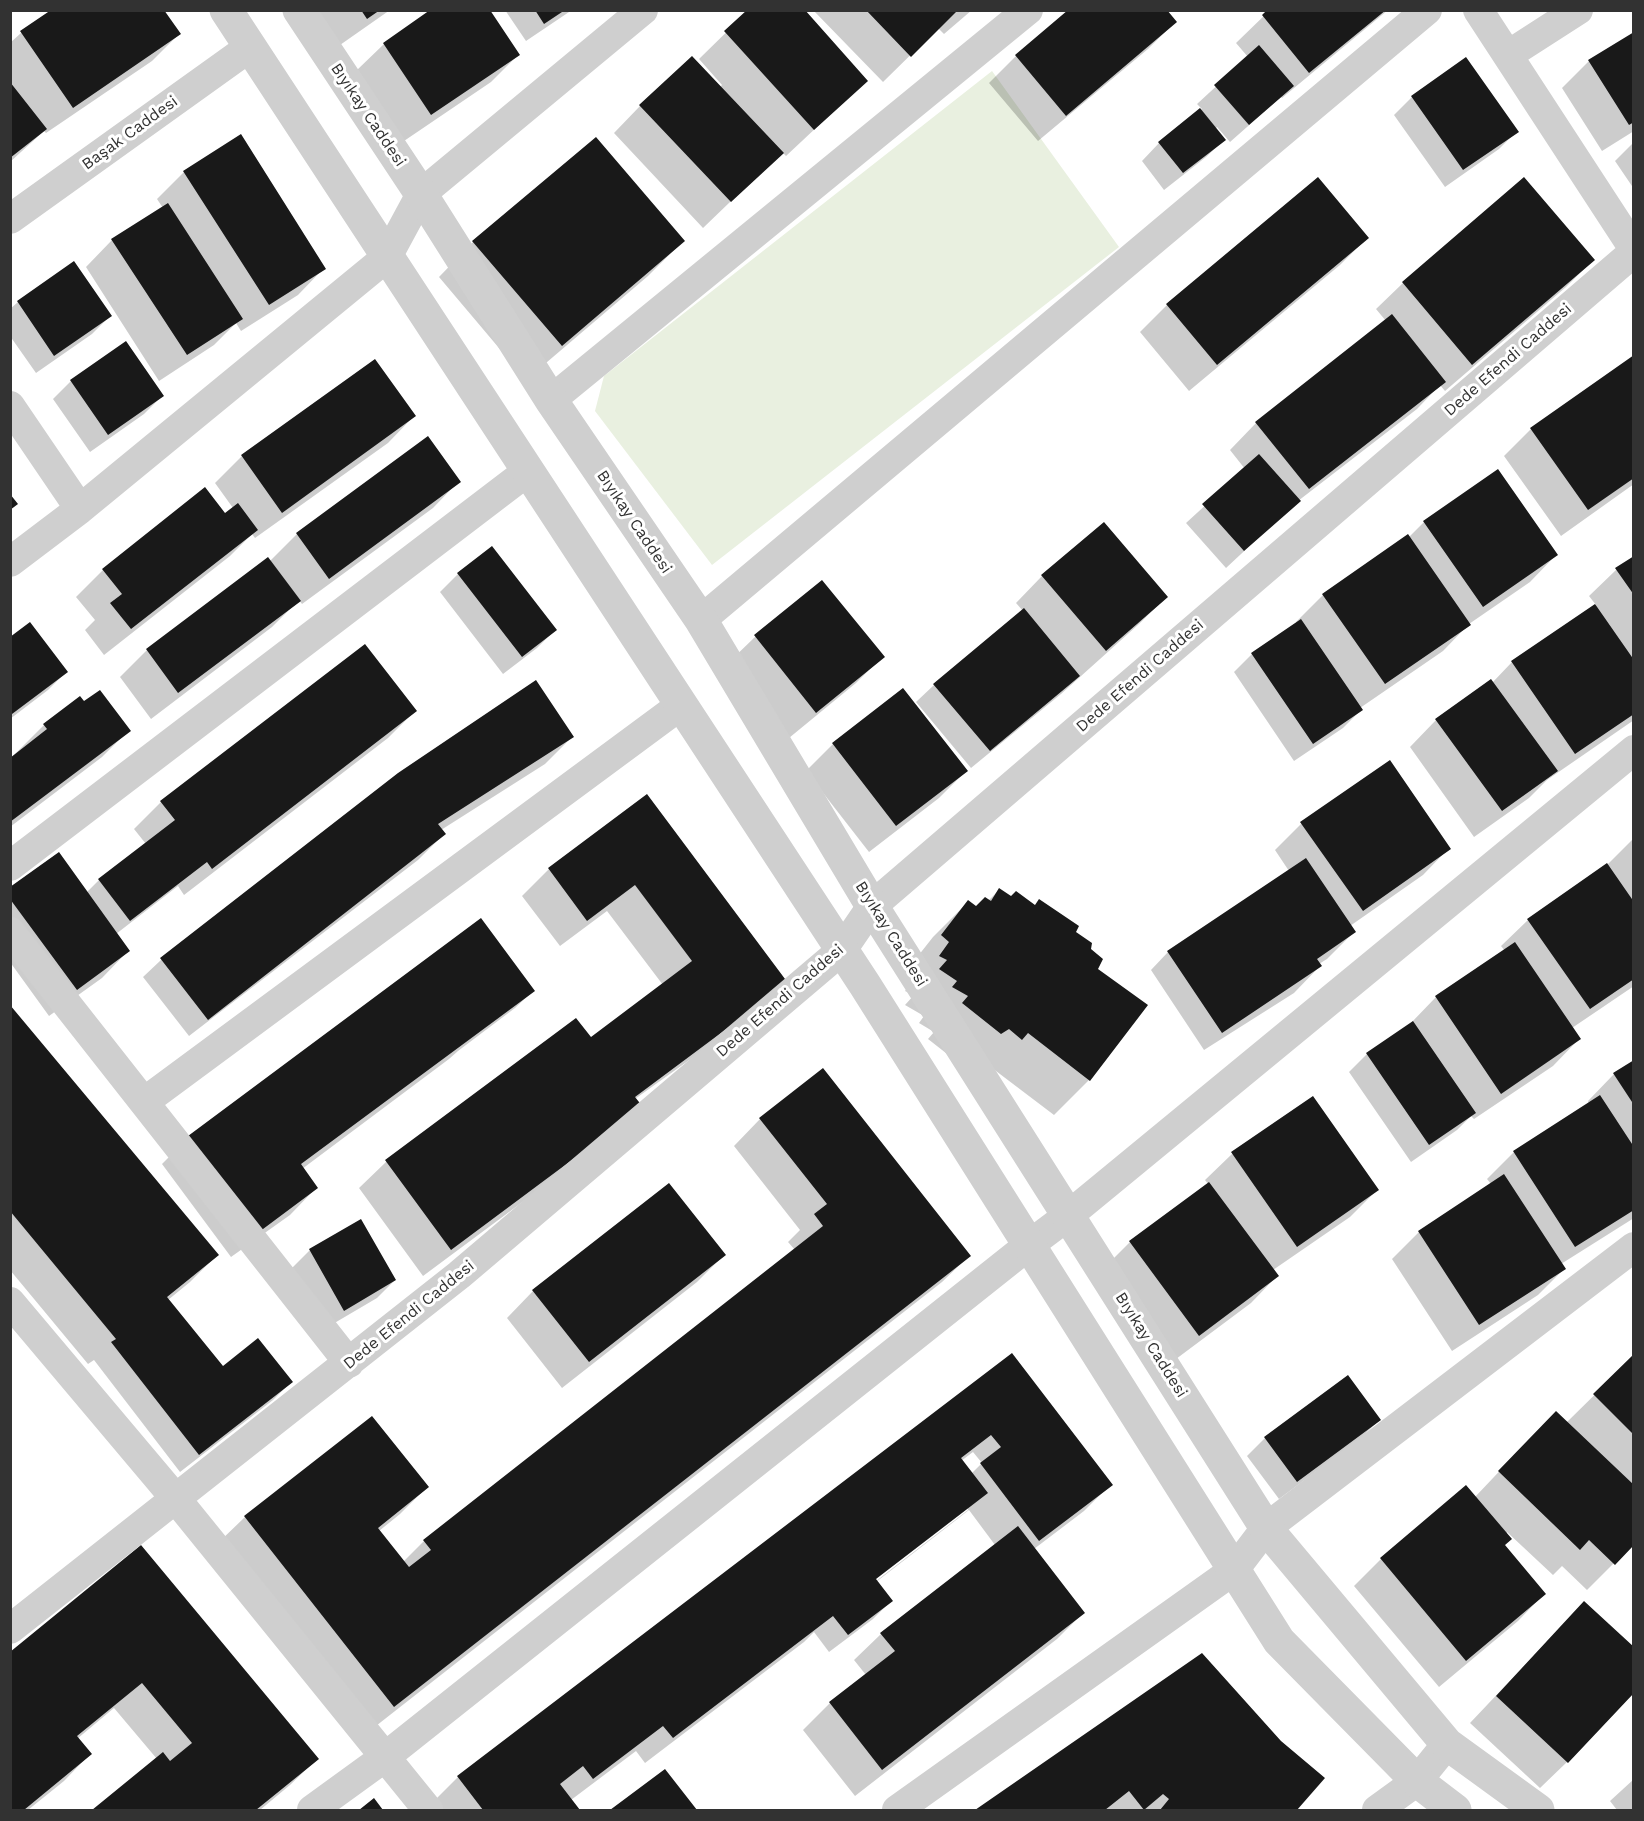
<!DOCTYPE html>
<meta charset="utf-8">
<style>
body{margin:0}
#map{position:relative;width:1644px;height:1821px;overflow:hidden;background:#fff;font-family:"Work Sans",sans-serif}
canvas{display:block}
.frame{position:absolute;inset:0;border:12px solid #323232;pointer-events:none}
</style>
<div id="map">
<canvas width="1644" height="1821"></canvas>
<div class="frame"></div>
</div>
<script>
const context = document.querySelector('canvas').getContext('2d');
context.lineJoin = 'round';
function paint(path, color) { context.fillStyle = color; context.fill(path, 'evenodd'); }
function trace(path, color, width, dash) { context.strokeStyle = color; context.lineWidth = width; context.lineCap = dash ? 'butt' : 'round'; context.setLineDash(dash || []); context.stroke(path); }
function label(font, color, halo, rows, align = 'center') {
  context.font = font + ' "Work Sans",sans-serif'; context.lineWidth = 6; context.setLineDash([]); context.textBaseline = 'middle'; context.strokeStyle = halo; context.fillStyle = color; for (const [text, x, y, turn = 0] of rows) {
    context.save(); context.translate(x, y); context.rotate((+turn || 0) * Math.PI / 180); context.textAlign = isNaN(turn) ? turn : align; if (halo) context.strokeText(text, 0, 0); context.fillText(text, 0, 0); context.restore();
  }
}
const green = new Path2D(`
 M992,71L1119,247L712,565L595,411L604,376Z`);
const shadow = new Path2D(`
 M317,10H390L340,45Z
 M505,10H572L526,41Z
 M749,10L866,81L786,156L782,152L703,228L614,133L640,106L720,87L722,85L699,59Z
 M813,10H972L944,34L938,28L883,82Z
 M1070,10L1175,22L1148,49L1038,141L989,83L1016,56Z
 M1270,10H1388L1282,98L1281,97L1230,142L1217,127L1215,129L1224,140L1206,157L1164,190L1142,161L1159,143L1202,109L1197,104L1248,57L1236,43Z
 M21,33L179,34L152,61L46,133L44,131L10,162V43Z
 M1634,33V131L1602,151L1562,88L1589,61Z
 M384,44L518,55L491,82L404,141L357,70Z
 M1412,97L1517,131L1499,149L1445,187L1394,115Z
 M1634,142V189L1615,161Z
 M184,172L324,268L298,295L241,331L236,323L214,345L159,381L86,267L112,240L163,208L157,199Z
 M1524,180L1593,260L1566,287L1445,391L1440,385L1417,409L1298,501L1226,568L1186,523L1245,469L1230,450L1256,423L1386,321L1376,309L1403,283Z
 M1367,238L1340,265L1189,391L1140,332L1167,305Z
 M683,241L648,276L526,380L439,277L473,242Z
 M74,263L110,316L92,334L36,373L10,336V309L18,302Z
 M125,343L162,396L144,414L90,452L53,399L71,381Z
 M1634,357V484L1561,536L1504,456L1531,429Z
 M414,416L388,443L255,538L252,534L230,556L104,655L85,630L95,620L76,597L103,570L225,515L233,508L215,483L242,456Z
 M428,438L459,481L433,508L302,604L299,600L272,627L151,719L120,677L147,650L268,559L270,561L297,534Z
 M1424,522L1556,555L1530,582L1469,624L1443,651L1360,708L1361,710L1343,728L1294,761L1234,672L1252,654L1297,623L1296,622L1323,595L1409,537Z
 M1634,558V720L1547,780L1529,798L1474,837L1410,747L1436,720L1492,683L1512,662L1596,605L1589,596L1616,570Z
 M458,574L555,630L537,648L503,674L440,592Z
 M1042,576L1166,597L1139,624L1061,694L971,768L916,702L934,685L1023,611L1016,603Z
 M821,582L883,656L856,683L789,738L728,663L755,637Z
 M10,639L66,672L48,690L10,719Z
 M415,711L388,738L184,895L178,886L116,934L128,951L102,978L49,1016L10,962V888L86,893L99,880L146,844L134,829L161,802Z
 M44,725L129,730L102,757L10,827V759Z
 M572,737L545,764L441,830L444,834L418,860L189,1036L143,977L161,960L399,774Z
 M833,744L966,771L939,798L869,852L806,771Z
 M647,797L759,1010L635,1099L614,1134L423,1276L359,1188L386,1162L576,1020L590,1039L663,985L607,911L560,946L522,896L549,869Z
 M1301,824L1449,848L1423,875L1350,926L1354,932L1327,959L1319,964L1320,966L1294,993L1204,1050L1151,970L1168,952L1289,871L1275,850Z
 M1634,838V986L1572,1028L1579,1039L1553,1066L1474,1119L1471,1116L1457,1130L1411,1162L1349,1072L1367,1054L1410,1024L1436,997L1505,951L1501,946L1528,920L1607,865Z
 M999,890L1074,933L1089,949L1096,969L1089,1080L1054,1115L992,1068H965L928,1039L934,1032L919,1023L924,1016L905,1005L914,995L905,991L915,977L907,970L933,937L968,902L976,908L988,901Z
 M533,991L515,1008L458,1051L449,1059L302,1169L316,1188L290,1215L231,1257L162,1164L189,1137Z
 M10,1008L217,1255L190,1282L168,1300L223,1368L291,1382L273,1400L180,1472L94,1360L88,1364L10,1270Z
 M1634,1062V1218L1561,1264L1564,1269L1538,1295L1452,1351L1392,1259L1419,1232L1491,1184L1487,1179L1514,1152L1589,1104L1588,1101L1614,1074Z
 M760,1119L969,1256L942,1282L367,1733L218,1543L245,1517L427,1487L400,1514L379,1531L403,1562L424,1541L795,1250L788,1242L800,1230L734,1146Z
 M1232,1154L1377,1190L1350,1217L1273,1270L1277,1276L1251,1303L1172,1362L1103,1269L1130,1242L1208,1184L1205,1180Z
 M310,1250L395,1280L377,1298L326,1328L292,1268Z
 M724,1255L697,1282L562,1388L507,1318L533,1291Z
 M1012,1355L1111,1484L1084,1511L1034,1549L1083,1613L1057,1639L855,1796L803,1730L830,1703L866,1675L854,1660L881,1634L995,1545L969,1510L876,1582L891,1601L873,1619L829,1652L814,1632L804,1642L645,1763L636,1751L571,1800L578,1810H436L431,1804L458,1777ZM973,1452L982,1463L971,1474L961,1461ZM968,1507V1510L871,1585L869,1582Z
 M1634,1356V1543L1587,1590L1562,1566L1553,1575L1507,1532L1504,1546L1544,1594L1518,1621L1439,1687L1354,1586L1381,1559L1466,1487L1475,1497L1529,1440L1566,1423Z
 M1347,1377L1379,1420L1361,1438L1279,1499L1247,1456L1265,1438Z
 M141,1547L317,1759L290,1785L260,1810H95L157,1759L114,1708L77,1739L90,1754L64,1781L28,1810H10V1654Z
 M1558,1630L1567,1762L1540,1788L1470,1723Z
 M1202,1655L1280,1742L1323,1779L1295,1810H978Z
 M665,1771L695,1810H612Z
 M1634,1779V1810H1617L1610,1801Z`);
const building = new Path2D(`
 M51,10H164L181,34L73,108L20,31Z
 M361,10H380L367,19Z
 M430,10H490L520,55L431,115L383,43Z
 M535,10H565L544,24Z
 M747,10H805L868,81L814,130L724,31Z
 M866,10H954L956,12L911,57Z
 M1068,10H1167L1177,22L1066,116L1015,55Z
 M1267,10H1386L1309,73L1262,15Z
 M1634,32V122L1629,125L1588,60Z
 M1259,45L1294,86L1249,125L1214,85Z
 M692,56L784,153L731,202L639,105Z
 M1466,57L1519,132L1463,170L1411,96Z
 M10,82L47,129L10,158Z
 M1200,108L1226,140L1183,173L1158,142Z
 M241,134L326,269L269,305L183,171Z
 M596,137L685,241L562,346L472,241Z
 M1318,177L1369,238L1217,365L1166,304Z
 M1524,177L1595,260L1472,365L1402,282Z
 M168,203L243,319L187,355L111,239Z
 M74,261L112,316L54,356L17,301Z
 M1392,314L1446,382L1309,489L1255,422Z
 M126,341L164,396L108,435L70,380Z
 M1634,355V478L1588,510L1530,428Z
 M375,359L416,416L282,513L241,455Z
 M428,436L461,482L329,579L296,533Z
 M1259,454L1301,501L1244,551L1202,504Z
 M1498,469L1558,555L1483,607L1423,521Z
 M205,487L225,513L238,503L258,530L131,629L110,603L122,594L102,569Z
 M10,494L18,504L10,510Z
 M1104,522L1168,597L1106,651L1041,575Z
 M1408,534L1471,625L1385,684L1322,594Z
 M492,546L557,630L522,657L457,573Z
 M1634,556V595L1615,568Z
 M268,557L301,601L178,693L146,649Z
 M822,580L885,657L816,713L754,635Z
 M1595,604L1634,660V714L1575,754L1511,661Z
 M1024,608L1080,676L990,751L933,684Z
 M1301,619L1363,710L1313,744L1251,653Z
 M30,622L68,672L12,714L10,712V637Z
 M365,644L417,711L212,869L207,862L130,921L98,879L175,820L160,801Z
 M1491,679L1558,771L1502,811L1435,719Z
 M536,680L574,737L438,824L446,834L208,1020L160,958L398,773Z
 M903,688L968,771L896,826L832,743Z
 M100,690L131,731L10,822V758L47,729L43,724L80,696L84,701Z
 M1390,760L1451,849L1363,911L1300,822Z
 M647,794L788,983L635,1097L643,1107L451,1250L385,1160L576,1018L591,1037L692,961L635,885L587,921L548,868Z
 M59,852L130,951L77,990L10,899V887Z
 M1306,858L1356,932L1317,959L1322,966L1222,1033L1167,951Z
 M1607,863L1634,902V979L1590,1009L1527,919Z
 M999,888L1011,896L1016,891L1035,905L1039,899L1079,926L1076,932L1092,943L1091,949L1103,959L1098,969L1148,1005L1090,1081L1028,1033L1022,1040L1009,1029L1001,1034L962,1003L968,996L952,987L957,981L939,969L947,960L939,956L949,942L941,935L968,900L976,906L985,897L991,901Z
 M481,918L535,991L301,1164L318,1188L259,1232L188,1136Z
 M1515,942L1581,1039L1501,1094L1435,996Z
 M10,1005L219,1255L167,1297L223,1366L258,1338L293,1382L199,1455L111,1342L116,1339L10,1211Z
 M1413,1021L1476,1113L1429,1145L1366,1053Z
 M1634,1060V1105L1613,1073Z
 M823,1068L971,1256L394,1707L244,1516L372,1416L429,1487L378,1528L409,1567L431,1550L423,1540L823,1226L814,1214L827,1204L759,1118Z
 M1600,1095L1634,1147V1210L1575,1247L1513,1151Z
 M1313,1096L1379,1190L1297,1247L1231,1152Z
 M1504,1174L1566,1269L1479,1325L1418,1231Z
 M1209,1182L1279,1276L1199,1336L1129,1241Z
 M669,1183L726,1255L589,1362L532,1290Z
 M361,1219L396,1280L344,1311L309,1249Z
 M1012,1353L1113,1485L1039,1541L980,1463L1001,1447L991,1435L961,1458L988,1493L876,1579L893,1601L848,1635L833,1616L673,1738L663,1726L593,1779L583,1766L560,1784L580,1810H483L457,1776Z
 M1634,1354V1435L1593,1394Z
 M1348,1375L1381,1420L1297,1482L1264,1437Z
 M1556,1411L1634,1485V1545L1615,1565L1589,1540L1580,1550L1498,1471Z
 M1466,1485L1512,1539L1505,1545L1546,1594L1466,1661L1380,1558Z
 M1018,1526L1085,1613L882,1770L829,1702L895,1651L880,1633Z
 M141,1545L319,1759L256,1810H92L163,1752L170,1761L192,1743L142,1683L77,1736L92,1754L24,1810H10V1652Z
 M1584,1601L1634,1647V1693L1568,1763L1496,1696Z
 M1202,1653L1281,1741L1325,1778L1297,1810H1160L1169,1799L1163,1794L1144,1810L1129,1791L1105,1810H975Z
 M665,1769L697,1810H610Z
 M374,1798L383,1810H359Z`);
const minor = new Path2D(`
 M1478,10L1634,249
 M1508,55L1578,10
 M10,219L250,47
 M551,400L1028,10
 M10,406L80,509
 M10,562L80,509L387,257L421,194L643,10
 M701,620L1427,10
 M10,866L528,471
 M10,932L349,1363
 M144,1102L681,705
 M10,1302L176,1499L428,1810
 M10,1629L459,1275L842,950L872,906L1634,252
 M312,1810L385,1757L1029,1245L1069,1215L1634,750
 M897,1810L1234,1570L1266,1528L1634,1247
 M1377,1810L1417,1781L1447,1744`);
const tertiary = new Path2D(`
 M226,10L865,985L1279,1641L1417,1781L1455,1810
 M299,10L421,194L551,400L701,620L872,906L1266,1528L1447,1744L1538,1810`);
const streetNames = [
 ["Bıyıkay Caddesi",368,115,56],
 ["Başak Caddesi",130,133,-36],
 ["Dede Efendi Caddesi",1508,360,-41],
 ["Bıyıkay Caddesi",634,522,56],
 ["Dede Efendi Caddesi",1140,676,-41],
 ["Bıyıkay Caddesi",891,934,58],
 ["Dede Efendi Caddesi",780,1001,-41],
 ["Dede Efendi Caddesi",409,1315,-39],
 ["Bıyıkay Caddesi",1151,1345,58]
];
paint(green, '#e9f0e0');
paint(shadow, '#0003');
paint(building, '#191919');
trace(minor, '#cfcfcf', 30);
trace(tertiary, '#cfcfcf', 33);
label('16px', '#323232', '#fff', streetNames);
</script>
